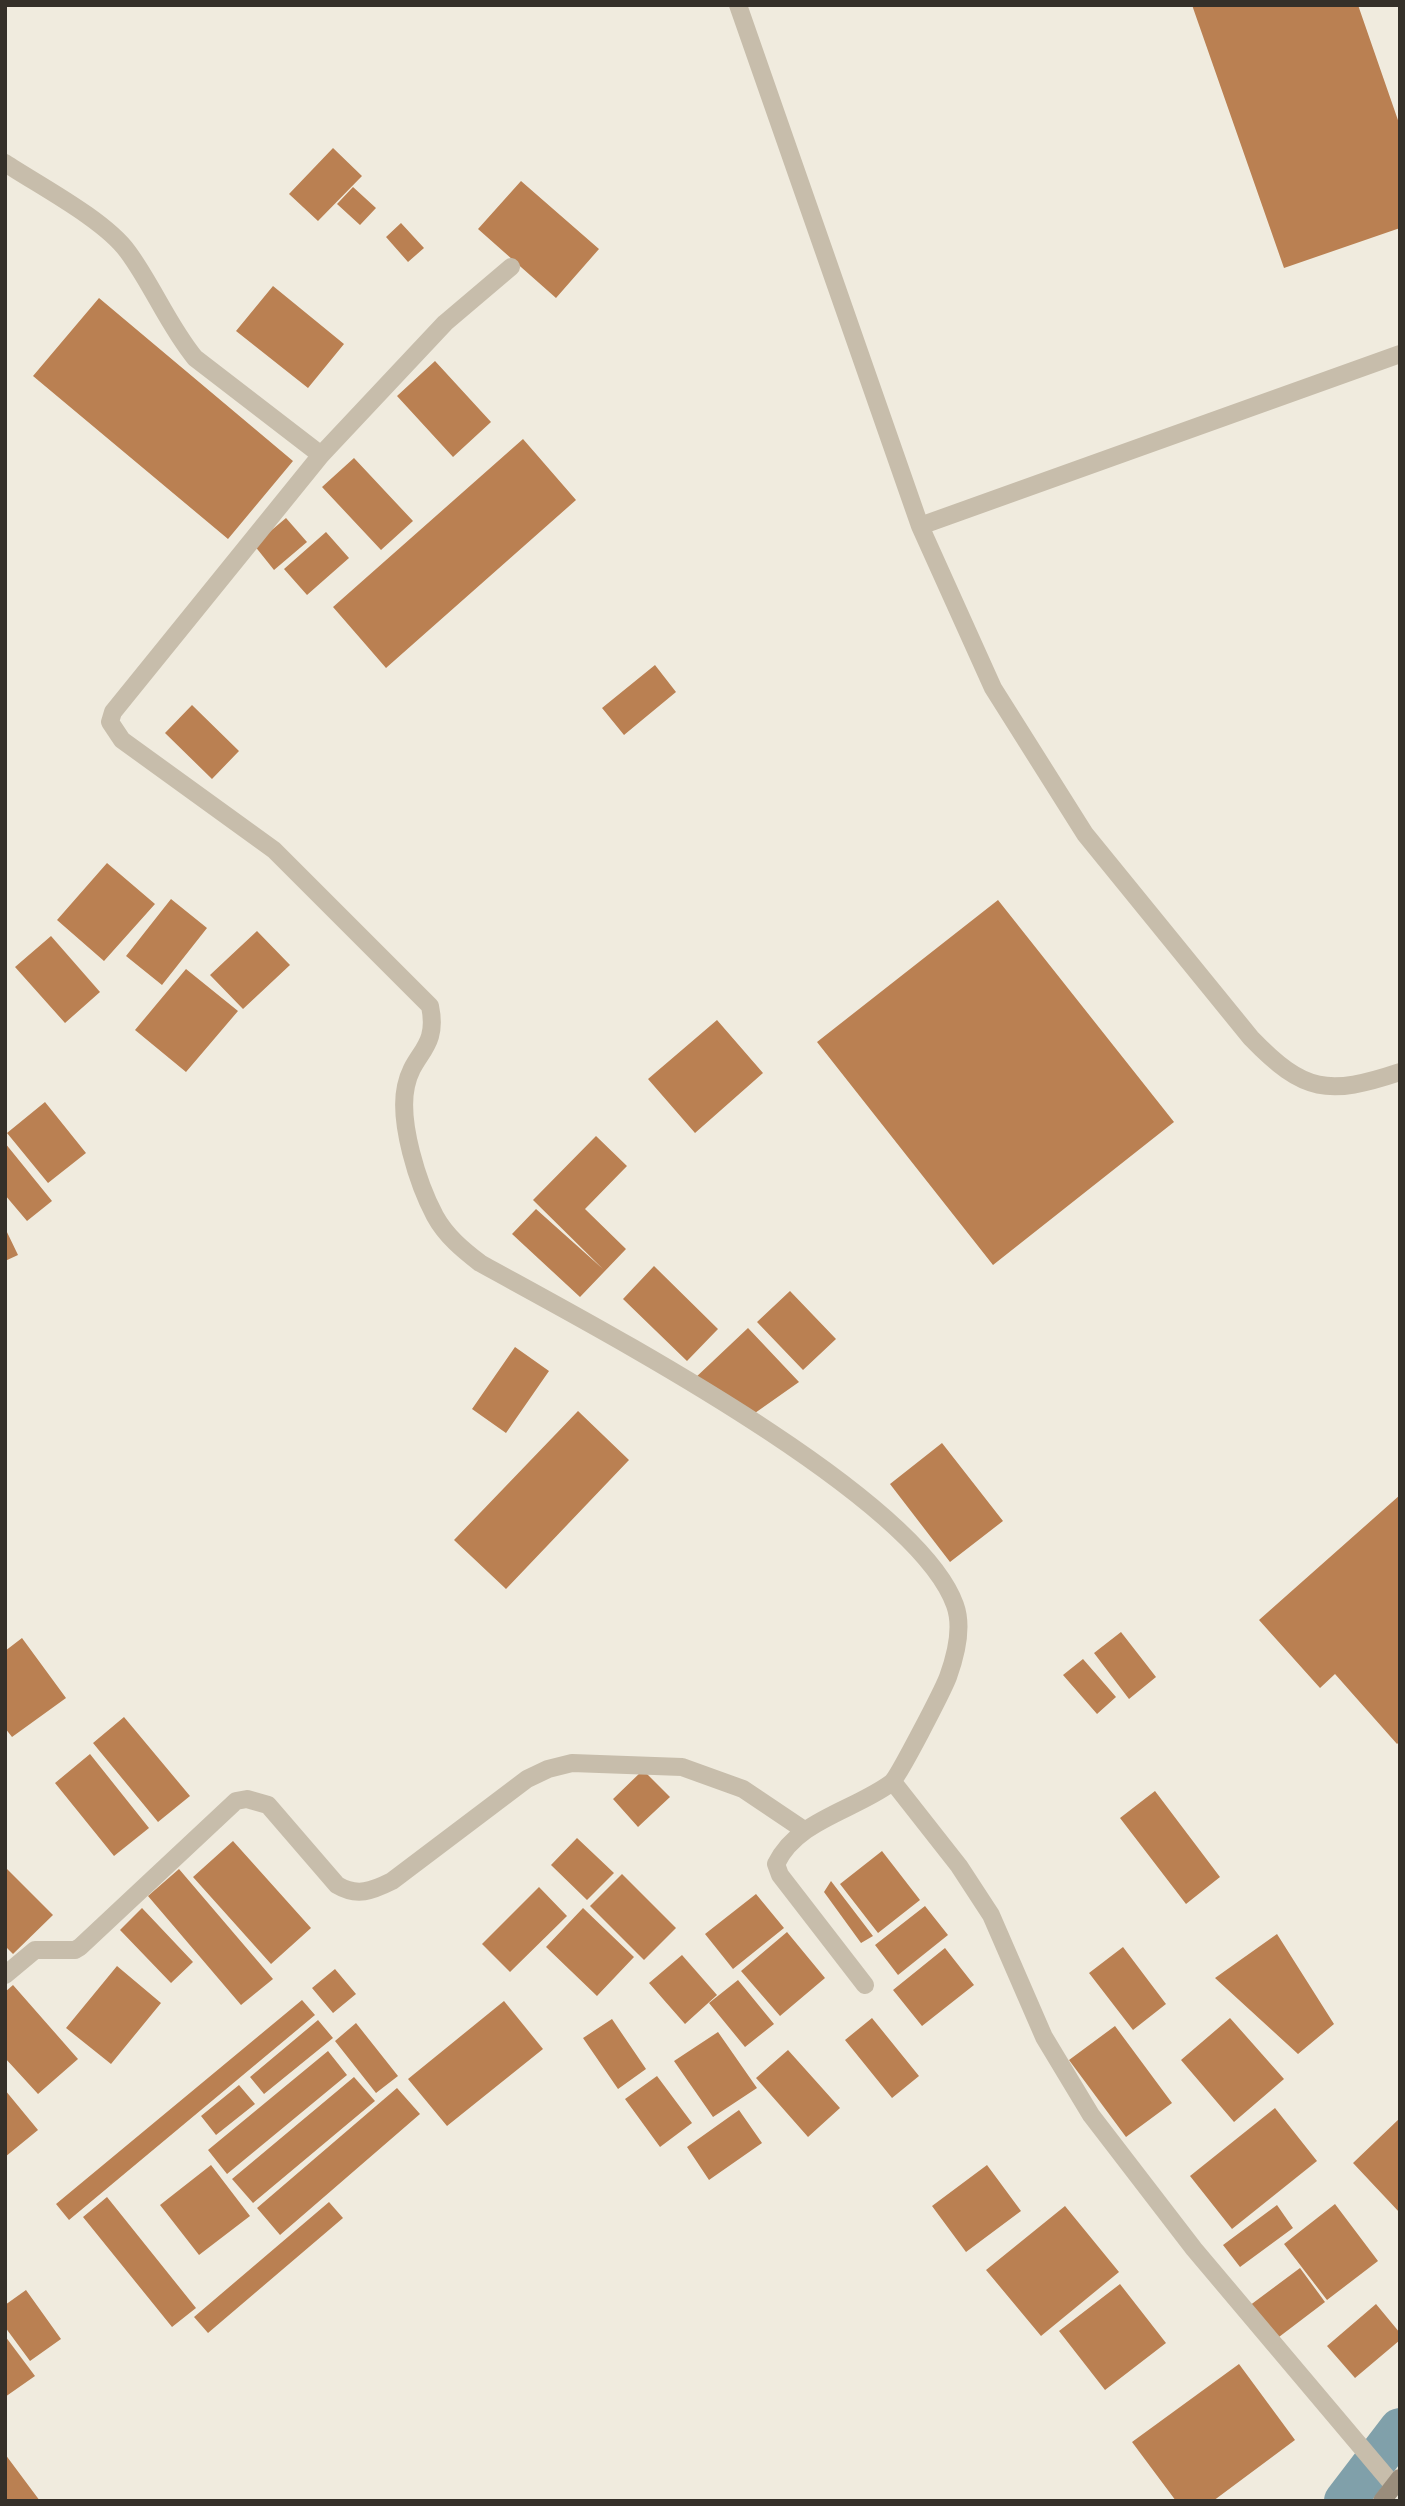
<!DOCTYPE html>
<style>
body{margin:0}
#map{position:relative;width:1405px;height:2506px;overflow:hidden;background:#f0ebde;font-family:Poppins,sans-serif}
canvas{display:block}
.frame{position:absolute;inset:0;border:7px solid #353029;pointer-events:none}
</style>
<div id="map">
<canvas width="1405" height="2506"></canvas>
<div class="frame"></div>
</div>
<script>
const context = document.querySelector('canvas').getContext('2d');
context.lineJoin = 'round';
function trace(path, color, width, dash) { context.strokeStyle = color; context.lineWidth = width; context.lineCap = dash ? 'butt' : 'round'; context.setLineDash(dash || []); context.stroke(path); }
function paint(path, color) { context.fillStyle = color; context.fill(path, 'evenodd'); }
const canal = new Path2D(`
 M1345,2501L1400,2429`);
const building = new Path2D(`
 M1192,5H1358L1400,126V228L1284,268Z
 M333,148L362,176L318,221L289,194Z
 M521,181L599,249L556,298L478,229Z
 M353,187L376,208L360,225L337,204Z
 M401,223L424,248L408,262L386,237Z
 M273,286L344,344L308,388L236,331Z
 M99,298L293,461L228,539L33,376Z
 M435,361L491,422L453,457L397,396Z
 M523,439L576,500L386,668L333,607Z
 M354,458L413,521L381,550L322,487Z
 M286,518L307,542L274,570L254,545Z
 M326,532L349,558L307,595L284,569Z
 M655,665L676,692L624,735L602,708Z
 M192,705L239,751L212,779L165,733Z
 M107,863L155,904L104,961L57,920Z
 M171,899L207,928L162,985L126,956Z
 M998,900L1174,1122L993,1265L817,1042Z
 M257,931L290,965L243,1009L210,975Z
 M51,936L100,992L65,1023L15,967Z
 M186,969L238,1011L186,1072L135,1030Z
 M717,1020L763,1073L695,1133L648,1079Z
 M45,1102L86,1153L48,1183L7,1133Z
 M596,1136L627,1166L585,1209L626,1249L580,1297L512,1234L536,1209L603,1269L533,1200Z
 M5,1143L52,1201L27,1221L5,1195Z
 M5,1228L18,1255L5,1261Z
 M654,1266L718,1329L687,1361L623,1299Z
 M790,1291L836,1339L803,1370L757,1322Z
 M748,1328L799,1382L755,1413L694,1379Z
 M515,1347L549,1371L506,1433L472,1409Z
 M578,1411L629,1460L506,1589L454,1540Z
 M942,1443L1003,1521L950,1562L890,1484Z
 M1400,1495V1741L1397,1744L1335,1674L1320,1688L1259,1620Z
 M1121,1632L1156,1677L1129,1699L1094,1653Z
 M22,1638L66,1698L12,1737L5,1728V1651Z
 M1083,1659L1116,1697L1097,1714L1063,1675Z
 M124,1717L190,1796L158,1822L93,1743Z
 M90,1754L149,1828L114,1856L55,1783Z
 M643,1770L670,1797L638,1827L613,1799Z
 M1155,1791L1220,1877L1186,1904L1120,1818Z
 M577,1838L614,1873L587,1900L551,1865Z
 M233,1841L311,1928L271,1964L193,1877Z
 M882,1851L920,1900L878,1933L840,1884Z
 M5,1867L53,1915L13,1954L5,1946Z
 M179,1869L273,1979L241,2005L148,1896Z
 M622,1874L676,1928L644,1960L590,1906Z
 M831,1881L873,1936L861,1943L824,1892Z
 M539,1887L567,1916L510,1972L482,1944Z
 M756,1894L784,1928L733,1969L705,1934Z
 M925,1906L948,1935L898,1975L875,1945Z
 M142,1908L193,1962L171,1983L120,1930Z
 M583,1908L634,1957L597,1996L546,1947Z
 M787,1932L825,1978L780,2016L741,1971Z
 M1277,1934L1334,2024L1298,2054L1215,1978Z
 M1123,1947L1166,2004L1133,2030L1089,1973Z
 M945,1948L974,1985L922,2026L893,1990Z
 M682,1955L717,1995L685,2024L649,1983Z
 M117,1966L161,2003L111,2064L66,2028Z
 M335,1969L356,1994L333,2013L312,1988Z
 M738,1980L774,2024L745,2047L709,2003Z
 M13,1985L78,2059L38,2094L5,2058V1992Z
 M302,2000L315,2015L69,2220L56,2204Z
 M504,2001L543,2049L447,2126L408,2079Z
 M872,2018L919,2076L892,2098L845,2040Z
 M1230,2018L1284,2079L1234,2122L1181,2060Z
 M612,2019L646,2069L618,2089L583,2038Z
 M318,2020L333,2038L264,2094L250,2077Z
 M356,2023L398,2076L376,2093L335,2041Z
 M1115,2026L1172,2103L1126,2137L1069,2060Z
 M718,2032L757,2088L713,2117L674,2061Z
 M788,2050L840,2108L808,2137L756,2078Z
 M328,2051L347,2075L227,2174L208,2150Z
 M657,2076L692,2123L660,2147L625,2099Z
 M354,2077L375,2101L253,2203L232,2179Z
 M239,2085L255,2104L216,2135L201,2116Z
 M397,2088L420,2114L280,2235L257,2208Z
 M5,2090L38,2130L5,2157Z
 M1275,2108L1317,2161L1232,2229L1190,2176Z
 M739,2110L762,2143L709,2180L687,2147Z
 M1400,2118V2213L1353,2163Z
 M211,2165L250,2216L199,2255L160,2205Z
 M987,2165L1021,2211L966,2252L932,2206Z
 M107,2197L196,2308L172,2327L83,2217Z
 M329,2202L343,2218L208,2333L194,2317Z
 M1335,2204L1378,2261L1327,2300L1284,2244Z
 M1277,2205L1293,2228L1240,2267L1223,2245Z
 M1065,2206L1119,2272L1041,2336L986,2270Z
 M1300,2268L1325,2302L1275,2340L1249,2306Z
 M1120,2284L1166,2343L1105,2390L1059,2331Z
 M26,2290L61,2339L30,2361L5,2327V2305Z
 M1376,2304L1400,2333V2340L1355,2378L1327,2346Z
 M5,2336L35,2376L5,2397Z
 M1239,2364L1295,2440L1213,2501H1176L1132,2442Z
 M5,2454L40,2501H5Z`);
const lane = new Path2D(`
 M738,5L920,526L993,688L1085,834L1251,1038C1304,1093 1328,1096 1400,1072
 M920,526L1400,354`);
const street = new Path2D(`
 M5,163C40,186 105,220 128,252C153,286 168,325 195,358L321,455
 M511,267L445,323L321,455L113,712L110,722L122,740L274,850L430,1006C439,1049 413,1052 406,1086C398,1122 418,1184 435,1216C446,1236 463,1250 480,1263C588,1323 915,1493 955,1605C963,1627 956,1655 948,1677C943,1690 898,1778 891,1783C853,1811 797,1820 776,1864L780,1875L865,1985
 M893,1782L959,1866L991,1915L1044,2037L1091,2115L1194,2249L1394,2486
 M5,1975L35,1950H75L80,1947L236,1801L247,1799L268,1805L337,1885C357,1897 372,1891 392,1881L527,1779L548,1769L572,1763L682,1767L743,1789L804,1830`);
const secondary = new Path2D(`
 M1382,2501L1400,2478`);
trace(canal, '#80a0aa', 42);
paint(building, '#ba8052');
trace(lane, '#c7bdab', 18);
trace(street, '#c7bdab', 18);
trace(secondary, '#9a8d7c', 18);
</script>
